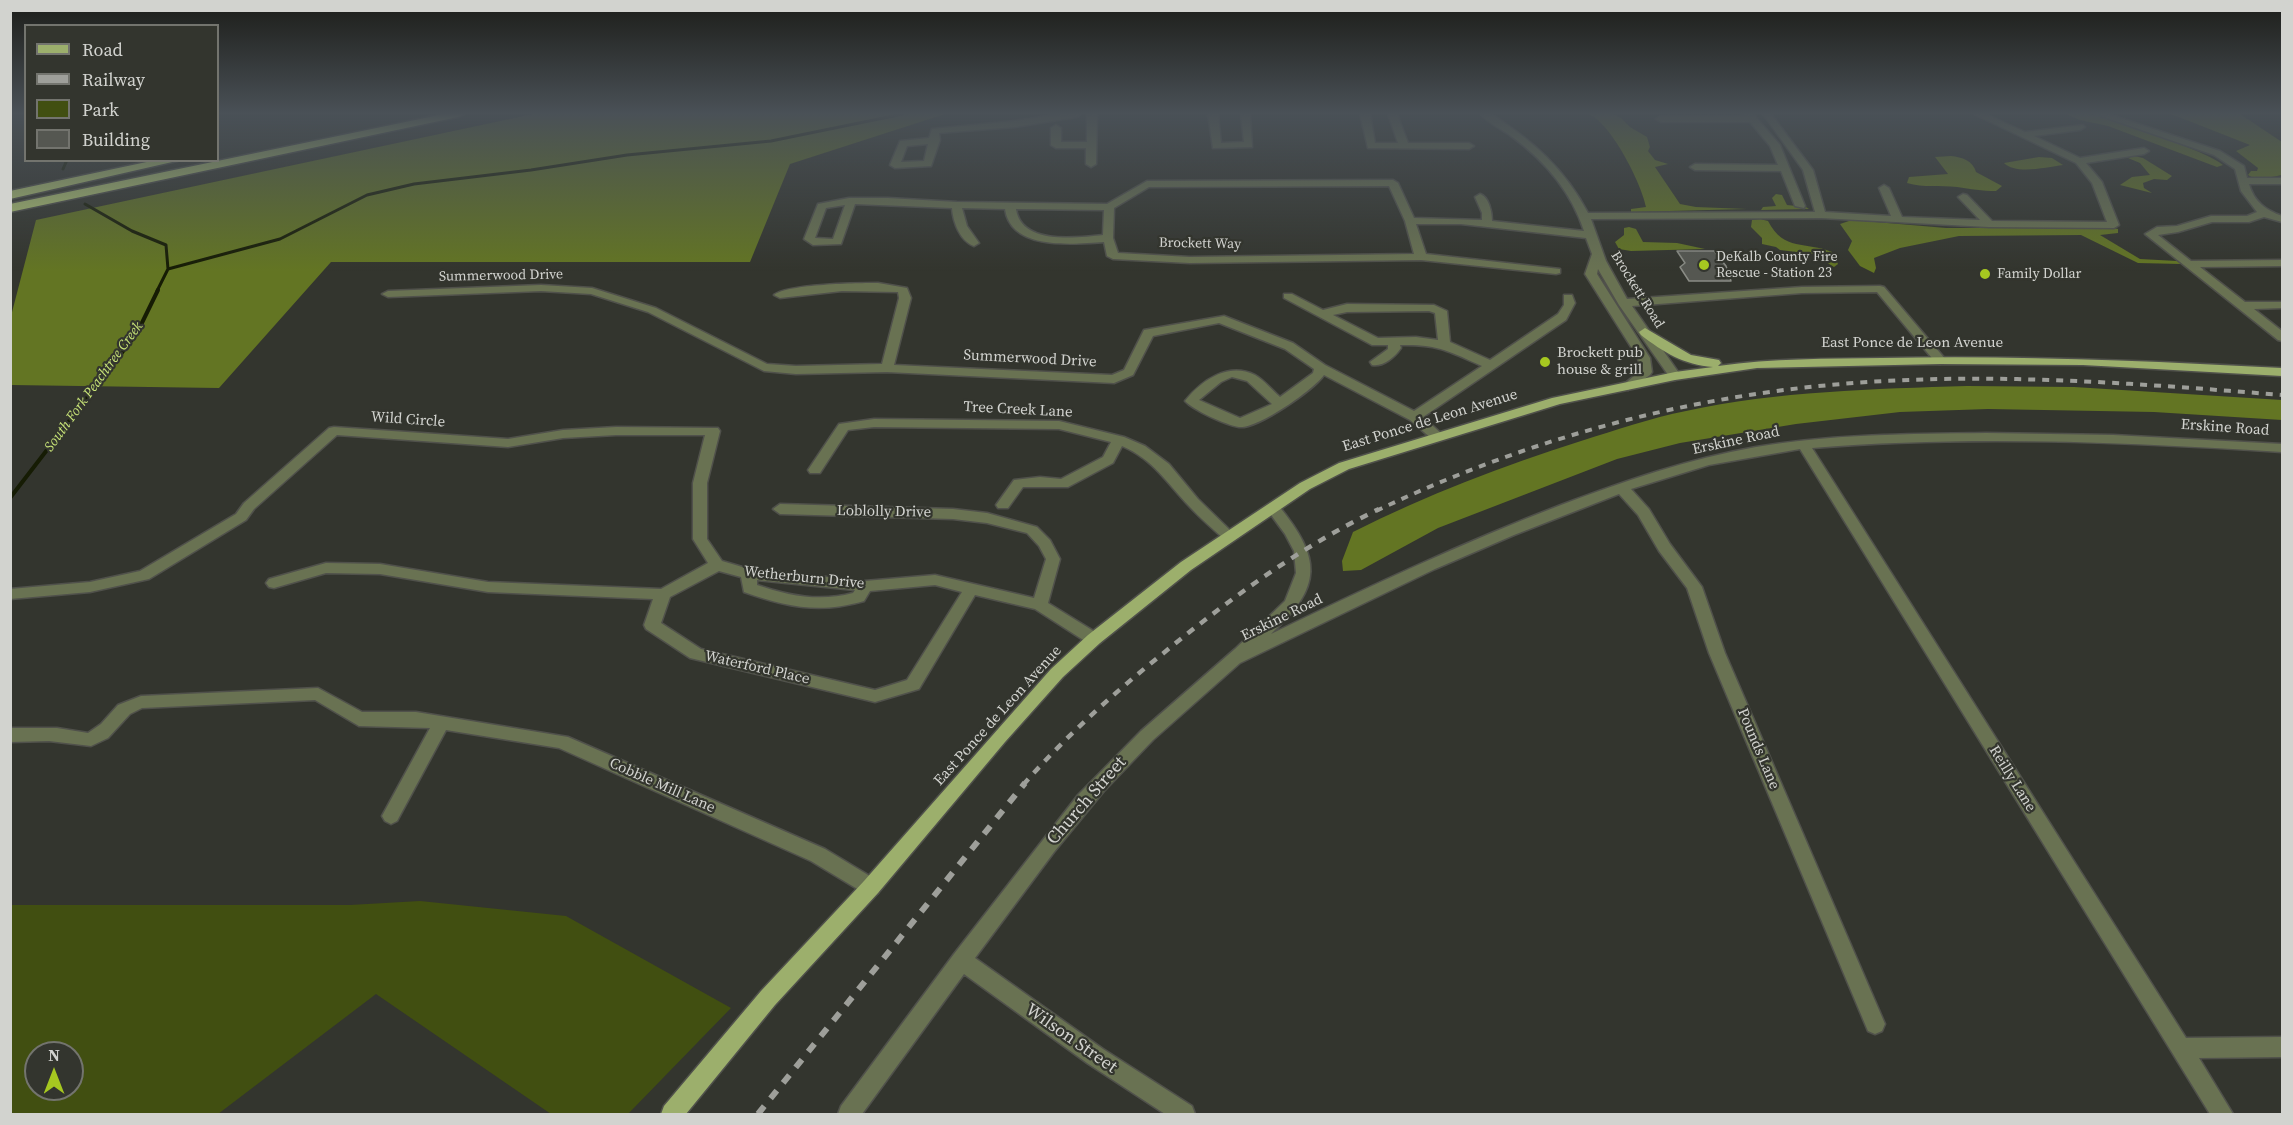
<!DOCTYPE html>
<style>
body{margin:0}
#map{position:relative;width:2293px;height:1125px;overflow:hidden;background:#33352e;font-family:"Source Serif 4",serif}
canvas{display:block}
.frame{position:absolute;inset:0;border:12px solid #d2d3cf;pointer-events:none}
.legend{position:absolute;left:24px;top:24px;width:195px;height:138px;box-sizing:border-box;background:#33352e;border:2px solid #73746e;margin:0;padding:8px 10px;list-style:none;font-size:18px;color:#d2d3cf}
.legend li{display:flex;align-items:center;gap:12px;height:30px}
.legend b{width:30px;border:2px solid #73746e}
.north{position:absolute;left:24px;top:1041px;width:60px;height:60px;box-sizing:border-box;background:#33352e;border:2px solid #73746e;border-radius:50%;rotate:0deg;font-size:16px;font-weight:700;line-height:24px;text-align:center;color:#d2d3cf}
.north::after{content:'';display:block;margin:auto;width:21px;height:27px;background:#a6c820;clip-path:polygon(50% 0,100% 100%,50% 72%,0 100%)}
</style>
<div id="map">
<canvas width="2293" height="1125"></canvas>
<div class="frame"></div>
<ul class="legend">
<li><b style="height:8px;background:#9caf6c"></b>Road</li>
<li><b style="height:8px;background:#9e9f9a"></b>Railway</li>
<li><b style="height:16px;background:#414f11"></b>Park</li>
<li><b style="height:16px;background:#555751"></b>Building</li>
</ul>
<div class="north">N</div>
</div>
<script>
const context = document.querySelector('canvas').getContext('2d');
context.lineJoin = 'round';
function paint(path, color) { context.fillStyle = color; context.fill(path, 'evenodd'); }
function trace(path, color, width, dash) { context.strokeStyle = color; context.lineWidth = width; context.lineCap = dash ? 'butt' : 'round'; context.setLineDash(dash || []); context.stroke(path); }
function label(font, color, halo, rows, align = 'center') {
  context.font = font + ' "Source Serif 4",serif'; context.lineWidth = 4.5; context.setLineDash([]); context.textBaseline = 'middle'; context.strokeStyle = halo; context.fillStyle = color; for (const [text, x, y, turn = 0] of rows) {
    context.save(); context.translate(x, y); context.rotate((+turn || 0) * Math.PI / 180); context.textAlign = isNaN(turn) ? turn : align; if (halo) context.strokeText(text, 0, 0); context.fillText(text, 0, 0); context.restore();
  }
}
const green = new Path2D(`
 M420,901L566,916L731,1008L628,1114H551L376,994L218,1114H11V905H350ZM36,1053H72V1089H36Z`);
const forest = new Path2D(`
 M533,114H945L790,164L750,262H331L219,388L11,385V316L36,220Z
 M1588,114H1613L1621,118L1630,127L1647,137L1650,147L1648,151L1655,160L1668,164L1655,167L1680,204L1696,207L1747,209L1631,212V209L1646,207C1642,184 1610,121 1588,114Z
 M2066,114C2073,114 2082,113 2089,114C2111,118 2209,152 2223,165L2217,167L2108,126L2080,120Z
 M2171,114H2240L2282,142V175L2257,180L2248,175L2251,171H2257L2258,168L2236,151L2250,145Z
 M1951,156C1962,157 1973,161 1976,172L2002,186L1996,191C1982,191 1971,189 1957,187C1940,185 1924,188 1907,183L1909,177L1948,174L1935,157Z
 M2134,156L2143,158L2172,176L2167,180L2154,179L2143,183L2144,188L2152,193L2120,185L2132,177L2150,175L2140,163L2128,158Z
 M2039,157L2052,158L2063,165C2047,167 2016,175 2004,163Z
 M1776,194L1782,195L1787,205L1806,207L1809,209L1761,210L1763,207L1776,206L1772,198Z
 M1760,219L1768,221C1784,252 1806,241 1832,252L1838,264L1834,267L1813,254L1780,250L1776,247L1762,244V238L1751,227L1752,220Z
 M1852,220L1946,228H2113L2118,229V233L2100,235L2140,259L2177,261L2182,264L2138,263L2081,235L1959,236L1900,248L1874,258L1876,268L1874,273L1860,266L1848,250L1852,241L1840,224Z
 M1629,227L1636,229L1643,242L1677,243L1705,249L1631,251L1619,249L1615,242L1624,235V228Z
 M1967,386L2074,387L2282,400V420L2154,412L1988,409L1900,412L1796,424L1680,443L1617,459L1438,528L1361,570L1343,571L1342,561L1353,532C1426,495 1503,466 1581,441C1616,430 1651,418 1686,411C1777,391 1875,389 1967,386Z`);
const streamFar1 = new Path2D(`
 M63,169L67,160
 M85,204L132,231L166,245L168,269
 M157,291L168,269L280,239L367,195L414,184L531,170L627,155L771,141L903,114`);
const stream = new Path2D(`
 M10,498L137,333L158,290`);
const building = new Path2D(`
 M1677,251H1714L1726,266L1731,281H1689L1680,267L1685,263Z`);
const minor = new Path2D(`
 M1061,114H1081L1076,117L1015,127L939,133L940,140L931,166L895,168L890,165L900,141L929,138L932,129L1015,121ZM928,144L924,161L901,162L907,146Z
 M1087,114H1097L1096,164L1091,167L1086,164V148H1056L1051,145V128L1056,125L1061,128V142H1087Z
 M1208,114H1218L1221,143L1244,142L1241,114H1250L1252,147L1213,148Z
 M1360,114H1370L1375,143H1398L1388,114H1397L1408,143H1469L1474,146L1469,149L1368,148Z
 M1481,114H1491C1532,140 1565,169 1588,213L1815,212L1803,170L1763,114H1771L1813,170L1825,212L1891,216L1879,188L1884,185L1889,188L1902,217L1980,220L1958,197L1963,194L1967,195L1992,221L2107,222L2092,183L2076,163L1974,114H1985L2025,132L2083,125L2085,127L2080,130L2034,136L2080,158L2144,148L2149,151L2144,154L2086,163L2102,182L2119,225L2114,228L1989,227L1821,218L1591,219L1606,261L1627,299L1802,287L1880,286L1884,287L1946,360L1940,364L1936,363L1877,292L1802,293L1632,306L1681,376L1675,380L1671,379L1619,305L1598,269L1597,274L1650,358L1652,372L1650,375L1628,390L1622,386L1640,371L1638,358L1585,274L1592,254L1586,238L1461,224H1416L1426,254L1560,269V273L1556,274L1421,260L1190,263L1113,259L1107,256L1104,242C1073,244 1011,251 1005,209L962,208L967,226L979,243L974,246C960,241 953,222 952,208L855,204L841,244L813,245L804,239L818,204L849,198H888L957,202L1107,204L1147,181L1393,180L1398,183L1414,218L1482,220V213L1475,197L1480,194C1489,197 1492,212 1492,221L1584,231C1571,191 1544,160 1511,136C1501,129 1487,122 1481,114ZM1389,186L1405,221L1414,254L1190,257L1118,253L1113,238L1114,208L1149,187ZM845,205L833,239L815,238L826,208ZM1016,209L1104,210L1103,235C1076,238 1021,245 1016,209Z
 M1744,114H1753L1780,145L1805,206L1804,208L1795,206L1781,171L1695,170L1690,167L1695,164L1778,165L1770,146L1750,122H1661L1656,119L1661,116H1745Z
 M2095,114H2108L2220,151L2244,166L2247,178H2282V184H2249C2254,202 2266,210 2282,216V222L2264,217L2249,222H2212L2178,232L2158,235L2191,261L2282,260V266L2200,267L2245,302H2282V308L2254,309L2282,331V341L2278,340L2145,234L2157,227L2177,226L2211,216H2247L2257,212L2241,191L2235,169L2214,155Z
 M878,283L907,288L911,298L894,365L1112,375L1124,370L1144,330L1224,316L1293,343L1325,365L1414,411L1482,366C1449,351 1437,344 1400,345L1401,348C1395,357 1383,367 1372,365L1370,362L1388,349V345H1372L1284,298V294H1292L1323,310L1347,304L1434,305L1447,311L1450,342L1490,360L1558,314L1564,305V295H1572L1575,303L1566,320L1423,417L1444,436L1437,440L1432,439L1410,420L1324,375C1313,390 1258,429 1239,427C1226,425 1193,410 1185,401C1202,380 1228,362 1255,375C1264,380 1273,391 1280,397L1313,373L1314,369L1285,349L1219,323L1153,336L1133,375L1114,383L887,372L796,374L764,371L648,312L591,294L541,291L388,297L382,294L388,291L541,285L592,288L656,308L767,364L796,366L882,364L899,298L898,292L842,291L780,298L774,295C787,284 858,283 878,283ZM1429,311L1435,313L1438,340L1416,337L1378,338L1333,315L1347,312ZM1232,377L1247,381L1272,404L1240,418L1199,400L1221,382Z
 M874,419L1059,421L1124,437L1145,446L1169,464L1198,499L1236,536L1229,541L1224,539C1212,528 1200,518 1189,506C1166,482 1154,460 1122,446L1113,463L1068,487H1023L1008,508H998L996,505L1014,480L1040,477L1061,479L1103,457L1111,442L1059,429L874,427L848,430L820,473H810L808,470L839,424Z
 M334,427L508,439L563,430L616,427L718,428L720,431L707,483V539L722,561L749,569L865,581L935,575L1034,598L1046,559L1039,546L1027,533L987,523L953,519L780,514L773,509L780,504L953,509L987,513L1037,527L1050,540L1060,559L1048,603L1100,635L1102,639L1100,643H1088L1035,609L975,595L919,689L875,702L690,658L646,629L644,625L653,599L488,592L380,574L326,573L274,588L269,587L266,583L269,579L326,563L380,564L488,582L661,589L708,563L693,539V483L705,435H616L563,438L508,447L337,435L254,509L246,520L149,579L90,592L10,599V589L90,582L140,571L236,514L244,503L329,428ZM719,571L741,577L744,592C787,607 819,614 864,601L870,591L935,585L962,592L907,680L875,690L701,649L661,623L670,597ZM757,580L855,590L853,593C820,602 789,596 757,585Z
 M1986,433L2113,435L2282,444V452C2126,442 1968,435 1812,448L2186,1038L2282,1037V1057L2199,1058L2233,1114H2210L1800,449L1709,465L1631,489L1649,509L1670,544L1702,587L1725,653L1885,1024L1882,1031L1875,1034L1868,1031L1709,653L1687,588L1659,551L1638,515L1619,494L1514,535L1435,569L1240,663L1153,740L1104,791L1054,852L975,958L1103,1049L1192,1106L1195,1114H1165L1087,1063L964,974L862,1114H838L841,1106L954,954L1078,795L1141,731L1235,649L1285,601L1296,573L1294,551L1285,534L1266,508L1268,505H1278C1322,559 1323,586 1271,634C1366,588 1462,543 1561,505C1625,481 1688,459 1756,447C1832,434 1909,434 1986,433Z
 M318,688L362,712H416L568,737L825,849L878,881L881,887L878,893L871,895L864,893L811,861L559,748L446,730L397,821L391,824L385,821L382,816L430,728L359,726L315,700L142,708L130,714L108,738L91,746L49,741L10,742V728H57L88,733L101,724L118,705L141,696Z`);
const major = new Path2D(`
 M1645,328L1691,355L1719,360L1721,363L1718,366C1773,358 1827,359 1882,358C2016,355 2148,361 2282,368V376L2083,365L1940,364L1757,368L1675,380L1560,404L1349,469L1310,489L1191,570L1100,643L1063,677L1005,742L878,893L775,1005L686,1114H661L664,1106L761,991L864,881L1051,669L1088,635L1181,562L1300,483L1339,463L1552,398L1675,372L1713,367C1684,365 1663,352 1641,335L1639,332Z`);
const highway = new Path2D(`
 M444,114H464L458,117L10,212V204Z
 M156,160H181L10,199V191Z`);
const railFar2 = new Path2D(`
 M1376,511C1531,437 1696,393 1868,382C2006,373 2144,384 2282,395`);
const railFar1 = new Path2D(`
 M1023,785C1067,735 1115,692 1166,651C1232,597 1302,546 1379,509`);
const rail = new Path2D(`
 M758,1114L1025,783`);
const markers = [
 [1704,265,6,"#a6c820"],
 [1985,274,6,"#a6c820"],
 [1545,362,6,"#a6c820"]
];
const farStreetnames = [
 ["Brockett Way",1200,244,1],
 ["Summerwood Drive",501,276,-1],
 ["Brockett Road",1637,290,58]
];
const farPoinames = [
 ["DeKalb County Fire",1716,257],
 ["Rescue - Station 23",1716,273],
 ["Family Dollar",1997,274]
];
const farWaternames = [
 ["South Fork Peachtree Creek",94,387,-54]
];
const streetNames = [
 ["East Ponce de Leon Avenue",1912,343],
 ["Summerwood Drive",1030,359,3],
 ["Tree Creek Lane",1018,410,3],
 ["Wild Circle",408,420,4],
 ["East Ponce de Leon Avenue",1430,421,-17],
 ["Erskine Road",2225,428,4],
 ["Erskine Road",1736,441,-12],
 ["Loblolly Drive",884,512,1],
 ["Wetherburn Drive",804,578,6],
 ["Erskine Road",1282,618,-26],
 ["Waterford Place",757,668,13],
 ["East Ponce de Leon Avenue",998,716,-48],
 ["Pounds Lane",1758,749,67],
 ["Reilly Lane",2012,779,58],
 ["Cobble Mill Lane",662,786,24]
];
const poiNames = [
 ["Brockett pub",1557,353],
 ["house & grill",1557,370]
];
const nearStreetnames = [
 ["Church Street",1087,801,-49],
 ["Wilson Street",1071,1039,35]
];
paint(green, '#414f11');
paint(forest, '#637523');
trace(streamFar1, '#161c04', 3);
trace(stream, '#161c04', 4);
paint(building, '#555751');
trace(building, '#8a8c85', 1.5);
trace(minor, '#50514b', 3);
trace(major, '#50514b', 3);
trace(highway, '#50514b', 3);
paint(minor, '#697252');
paint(major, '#9caf6c');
paint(highway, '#b1c775');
trace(railFar2, '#9e9f9a', 4, [7, 7]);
trace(railFar1, '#9e9f9a', 4.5, [8, 8]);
trace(rail, '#9e9f9a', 6, [10, 10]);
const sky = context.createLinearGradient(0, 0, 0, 271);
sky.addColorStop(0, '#1c1d19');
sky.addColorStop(0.42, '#4a5157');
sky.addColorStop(1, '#4a515700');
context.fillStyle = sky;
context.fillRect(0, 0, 2293, 271);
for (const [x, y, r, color] of markers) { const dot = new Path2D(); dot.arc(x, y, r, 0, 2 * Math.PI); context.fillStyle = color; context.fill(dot); trace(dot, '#33352e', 2); }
label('14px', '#d2d3cf', '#33352e', farStreetnames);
label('14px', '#d2d3cf', '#33352e', farPoinames, 'left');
label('italic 14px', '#c9e578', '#33352e', farWaternames);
label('15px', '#d2d3cf', '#33352e', streetNames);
label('15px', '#d2d3cf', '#33352e', poiNames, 'left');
label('18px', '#d2d3cf', '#33352e', nearStreetnames);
</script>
